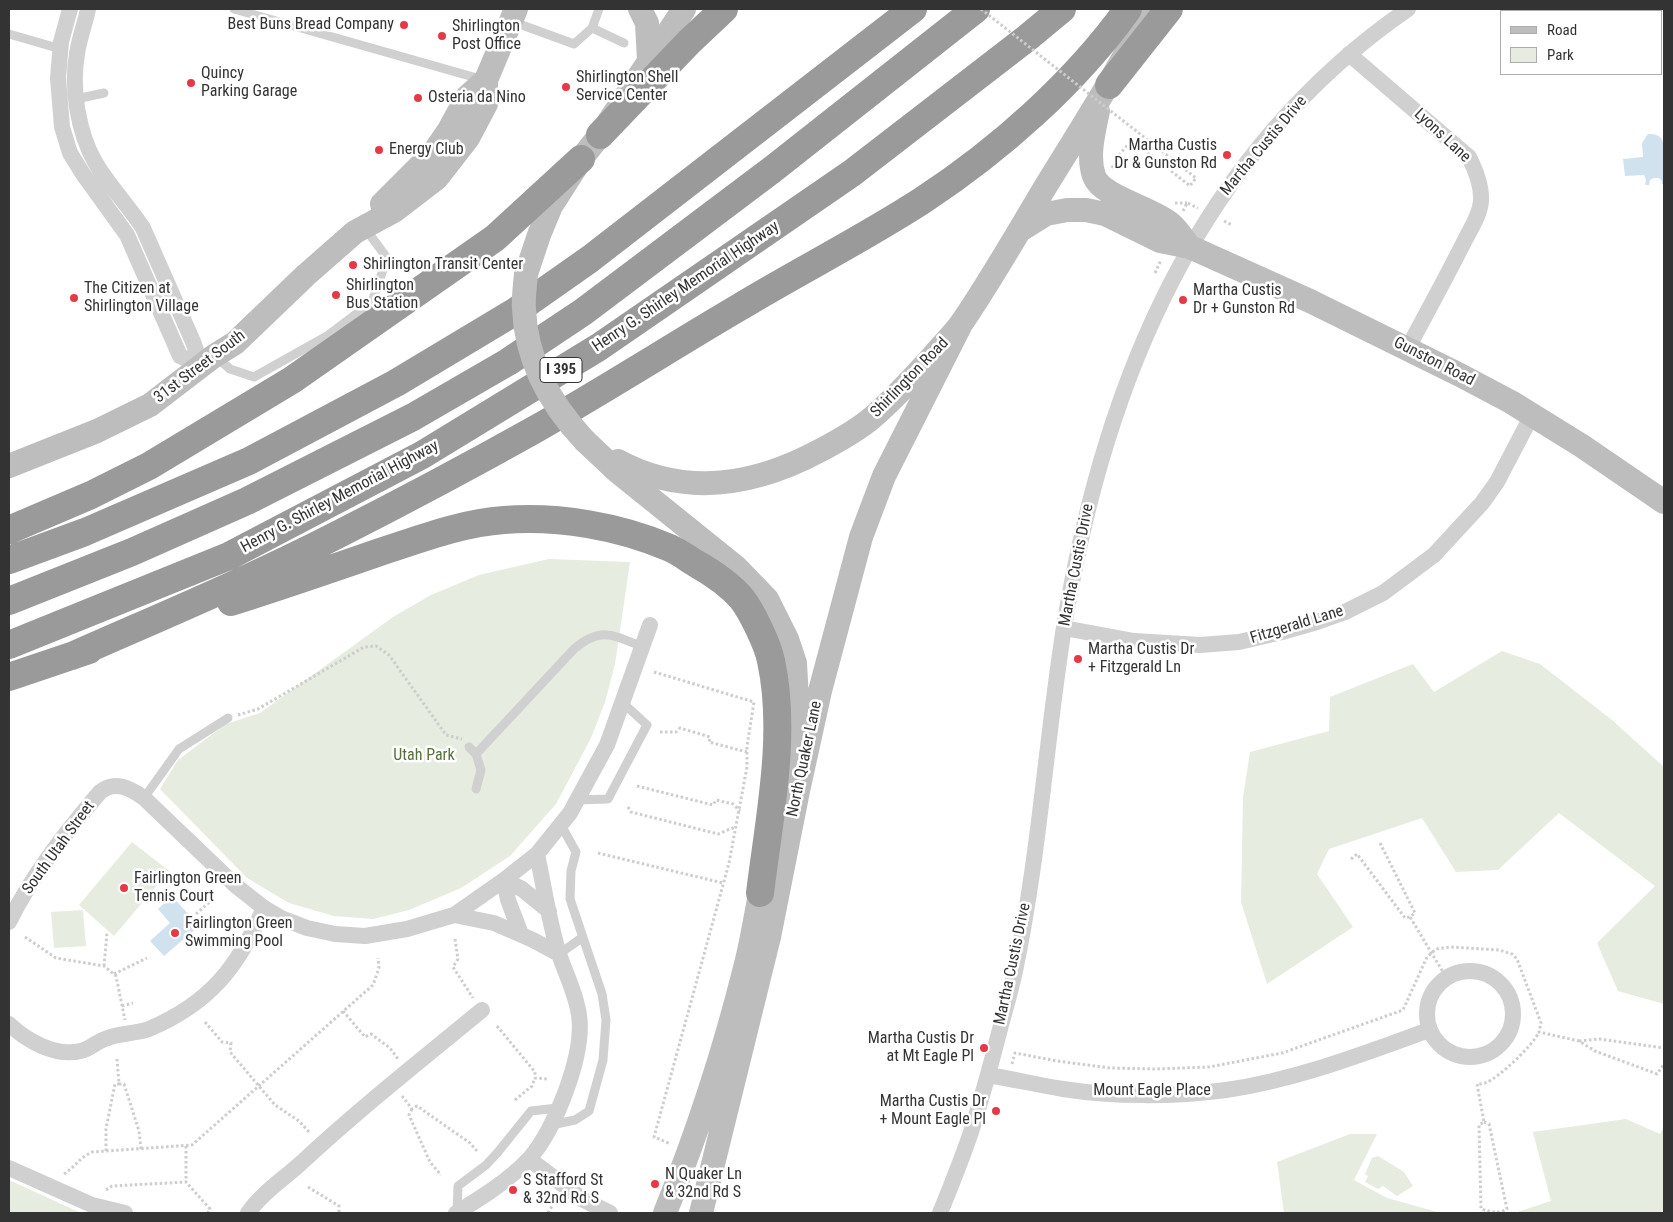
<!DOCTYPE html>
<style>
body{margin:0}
#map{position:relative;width:1673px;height:1222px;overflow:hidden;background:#fff;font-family:"Roboto Condensed",sans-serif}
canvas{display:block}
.frame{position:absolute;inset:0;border:10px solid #333;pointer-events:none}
.legend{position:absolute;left:1500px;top:10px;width:162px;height:65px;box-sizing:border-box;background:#fff;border:1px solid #adadad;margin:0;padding:6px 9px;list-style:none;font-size:15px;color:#333}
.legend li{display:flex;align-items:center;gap:10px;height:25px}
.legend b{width:25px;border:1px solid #adadad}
</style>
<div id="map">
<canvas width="1673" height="1222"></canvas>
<div class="frame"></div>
<ul class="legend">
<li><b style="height:6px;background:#bdbdbd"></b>Road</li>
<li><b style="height:14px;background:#e6ecdf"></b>Park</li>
</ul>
</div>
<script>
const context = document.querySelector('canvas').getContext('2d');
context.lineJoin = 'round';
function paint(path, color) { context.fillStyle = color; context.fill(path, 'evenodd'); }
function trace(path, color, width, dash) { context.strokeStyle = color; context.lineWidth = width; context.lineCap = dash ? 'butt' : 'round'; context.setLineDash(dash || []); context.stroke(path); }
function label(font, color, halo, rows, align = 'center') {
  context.font = font + ' "Roboto Condensed",sans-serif'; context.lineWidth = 5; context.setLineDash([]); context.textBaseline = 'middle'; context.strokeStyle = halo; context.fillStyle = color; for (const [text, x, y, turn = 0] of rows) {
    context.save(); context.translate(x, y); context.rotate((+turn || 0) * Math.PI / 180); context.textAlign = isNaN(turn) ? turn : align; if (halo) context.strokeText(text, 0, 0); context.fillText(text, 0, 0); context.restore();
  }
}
const green = new Path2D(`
 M549,559L630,562L615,664L605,702L591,738L556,804L510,856L461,888L409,910L373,919L334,916L289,903L247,878L160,789L178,760L226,724L260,713L393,617L431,595L479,575Z
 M1502,651L1540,664L1612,720L1664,767V1004L1618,991L1597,943L1655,886L1559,813L1498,870L1456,872L1422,818L1329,849L1317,874L1353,927L1267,984L1241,902L1243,798L1250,752L1329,731L1330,697L1413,664L1434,692Z
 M132,842L169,871L114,936L79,905Z
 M83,910L86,946L54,948L51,912Z
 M1626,1119L1660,1134L1664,1126V1213H1514L1551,1201L1533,1132Z
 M1350,1134H1377L1354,1180L1387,1198L1441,1213H1284L1277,1162Z
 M1378,1156L1404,1172L1413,1186L1397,1196L1383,1186L1378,1189L1365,1182L1368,1176L1365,1174L1372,1158Z
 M9,1180L81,1213H9Z`);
const water = new Path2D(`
 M1648,134C1653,134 1656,134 1660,137C1667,143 1664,174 1664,184H1662V181L1659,178H1654L1650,180L1649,185H1645L1646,180L1644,175L1625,176L1623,159L1643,157L1642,143Z
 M172,896L199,926L164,956L150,941L170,923L158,909Z`);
const path = new Path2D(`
 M1112,168L1119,155
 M1175,203H1187
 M1183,211L1187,203L1198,208
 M1224,221L1232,225
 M1155,273L1161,260
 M654,672L754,702L747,746V767L729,863L654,1137L671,1144
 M238,715L258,709L364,647L376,646L389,655L446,735L462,739
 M660,732H676L680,728L710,737L709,742L747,752
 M637,786L713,805L716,800L733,804L740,811
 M628,807L631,812L718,834L735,827
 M1380,843L1415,913L1410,917L1446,977
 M598,853L723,883
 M1351,859L1357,854L1405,918L1410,917
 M196,914L214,898
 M25,937L56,958L104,966L116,976L125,1020
 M455,939L458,959L453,967L473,998
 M104,966L107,933
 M114,974L147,958
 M122,1006L133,1003
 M343,1011L365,1037L371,1034L390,1048L398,1059
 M205,1022L222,1042L231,1043L230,1052L275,1105L299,1121L310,1133
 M497,1026L535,1072V1078L547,1079
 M1579,1041L1599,1039L1664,1048
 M117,1059L119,1084H124L139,1131L141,1149
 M1012,1064L1015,1053L1057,1061L1110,1068L1156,1069L1209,1067L1282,1053L1403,1010L1427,957L1436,949L1451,947L1499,950L1512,954L1517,959L1541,1023L1539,1032L1579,1041L1595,1051L1657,1074L1664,1064
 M402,1096L412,1109L417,1106L470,1143L477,1151
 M515,1100L532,1086L535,1078
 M412,1109L409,1115L430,1162L441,1175
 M1484,1122L1489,1124L1507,1209C1498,1214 1491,1212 1481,1209L1479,1125L1484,1122L1477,1084C1479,1084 1482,1084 1485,1083C1498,1079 1534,1044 1539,1032
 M186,1146V1182
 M106,1151V1129L115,1084H119
 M64,1174C76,1166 78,1159 92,1152L192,1145L373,985L379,968L378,958
 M308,1187L339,1206V1213
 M106,1190L112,1186L186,1182L210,1209L208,1213
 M548,1213L555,1201`);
const lane = new Path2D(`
 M234,9L484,80
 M511,21L574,44L592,28L624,43
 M592,28L599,9
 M9,34L61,49
 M76,99L104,93
 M216,357L230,369L254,377L327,336L372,302L387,258L365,228
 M469,747L476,754L574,649C601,626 613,635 643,647
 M476,789L481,770L476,754
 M144,798L179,749L228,718
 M577,800L608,799L647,725L623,703
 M559,954L583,937
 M551,1125L575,1120L589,1111L603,1060L606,1020L602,994L570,899L571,871L576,852L561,825
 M457,1213L458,1186L486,1165L498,1152L531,1111L558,1108`);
const street = new Path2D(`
 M70,9L61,42L58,78L62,127L70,153L83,174L127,235L180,356L201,366
 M88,9C85,24 79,39 77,54C71,88 78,132 95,162C109,186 128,205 143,228L194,344L201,366
 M1349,54L1469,157C1476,171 1482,186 1481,201C1480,215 1471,228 1465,240C1447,276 1427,312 1408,348
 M1064,628L1134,641L1200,645L1239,642L1282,632L1317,622L1345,612L1383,593L1434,555L1482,503L1497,482L1532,415
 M504,880L508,900L521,934
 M504,880L522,889L549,911
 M454,915L494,923L533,940L559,954
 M9,922C32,875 66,832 100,792C115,780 130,788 144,798L235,885L264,908L281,918L307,928L335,934L365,936L407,929L454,915L504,880L537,854L570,813L607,745L650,625
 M1427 1014a43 43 0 1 1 86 0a43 43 0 1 1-86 0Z
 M9,1024C27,1041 55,1057 81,1051C90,1049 96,1042 105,1039C118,1033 135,1034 149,1029C210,1003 238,967 264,908
 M988,1075C1013,1079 1038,1085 1063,1089C1114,1097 1174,1097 1226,1090C1295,1080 1363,1054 1429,1030
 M529,1159L582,1199L610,1213
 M9,1168L92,1205L125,1213
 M248,1213C261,1194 282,1180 300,1164C358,1110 421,1060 482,1010
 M456,1213C481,1198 508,1181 529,1159C555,1130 585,1054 579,1015C576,993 566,975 559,954C549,922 544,887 537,854
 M940,1213C951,1186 962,1159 971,1132C982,1098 991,1064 1000,1029C1005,1010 1011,990 1015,971C1039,857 1046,741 1064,627C1104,382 1198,154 1408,9`);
const secondary = new Path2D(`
 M640,9L647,23L649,61
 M1098,111C1094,131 1087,156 1094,176C1101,197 1153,208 1171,224C1178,230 1184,240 1190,247
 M382,204L434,152L449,130L467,97L486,80
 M1022,229L1046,214L1067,210H1086L1105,214L1160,241L1190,247L1310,301L1460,375L1511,402L1582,446L1664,502
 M526,274L539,235L551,206L581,159L600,135L684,9
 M585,441L618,472L736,567L767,599L787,639L795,663L797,700L792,741L786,771
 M618,461C687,498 756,485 821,450C840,440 858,430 873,417C895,398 914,377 933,356C943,344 955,333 963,321C992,278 1018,233 1044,189C1081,129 1118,71 1150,9
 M9,466L97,431L150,405L214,356L235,343L306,275L355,232L394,211L437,178L468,138L486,104V80L516,9
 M665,1213C697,1134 724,1052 745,968C753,938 757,906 764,875
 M701,1213L769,937L798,791L820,691L861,537L884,476L962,322`);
const highway = new Path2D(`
 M1109,85L1169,9
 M600,135L689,42L724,9
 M9,530L91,495L149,466L292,380L495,238L581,159
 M9,560L85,532L249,461L396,383L516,311L590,259L913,9
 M9,601L132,552L247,501L413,417L508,362L583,312L773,169L976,9
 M231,602C281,586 331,569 380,552C420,539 461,523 504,520C559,516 619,526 670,548C679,552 687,558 695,563C711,572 731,586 742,599C752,612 768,645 771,661C787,734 769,819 760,893
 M9,645L229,556L422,455L599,347L852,173L1027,38L1062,9
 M72,656C160,617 249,580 335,536C402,502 468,467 534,430C603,391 670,348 738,308C799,271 863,239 923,200C999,150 1075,83 1128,9
 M9,677L89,650`);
const pathBridge = new Path2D(`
 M981,9L1196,178L1190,186L1132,140L1119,155`);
const secondaryBridge = new Path2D(`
 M526,274C525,286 523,298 524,309C526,360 551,405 585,441`);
const markers = [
 [404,25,5,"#e63946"],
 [442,36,5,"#e63946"],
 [191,83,5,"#e63946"],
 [566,87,5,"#e63946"],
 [418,98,5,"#e63946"],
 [379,150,5,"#e63946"],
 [1227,155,5,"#e63946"],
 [353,265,5,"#e63946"],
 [336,295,5,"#e63946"],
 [74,298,5,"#e63946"],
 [1183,300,5,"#e63946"],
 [1078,659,5,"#e63946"],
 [124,888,5,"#e63946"],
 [175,933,5,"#e63946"],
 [984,1048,5,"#e63946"],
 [996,1111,5,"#e63946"],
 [655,1184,5,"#e63946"],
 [513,1190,5,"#e63946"]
];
const shields = [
 [561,370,42]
];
const shieldNames = [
 ["I 395",561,370]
];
const poiNames = [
 ["Best Buns Bread Company",394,25,"right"],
 ["Shirlington",452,27],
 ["Post Office",452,45],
 ["Quincy",201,74],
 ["Parking Garage",201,92],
 ["Shirlington Shell",576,78],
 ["Service Center",576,96],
 ["Osteria da Nino",428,98],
 ["Martha Custis",1217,146,"right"],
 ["Dr & Gunston Rd",1217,164,"right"],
 ["Energy Club",389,150],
 ["Shirlington Transit Center",363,265],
 ["Shirlington",346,286],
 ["Bus Station",346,304],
 ["The Citizen at",84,289],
 ["Shirlington Village",84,307],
 ["Martha Custis",1193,291],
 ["Dr + Gunston Rd",1193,309],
 ["Martha Custis Dr",1088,650],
 ["+ Fitzgerald Ln",1088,668],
 ["Fairlington Green",134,879],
 ["Tennis Court",134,897],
 ["Fairlington Green",185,924],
 ["Swimming Pool",185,942],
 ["Martha Custis Dr",974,1039,"right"],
 ["at Mt Eagle Pl",974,1057,"right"],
 ["Martha Custis Dr",986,1102,"right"],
 ["+ Mount Eagle Pl",986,1120,"right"],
 ["N Quaker Ln",665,1175],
 ["& 32nd Rd S",665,1193],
 ["S Stafford St",523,1181],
 ["& 32nd Rd S",523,1199]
];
const streetNames = [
 ["Lyons Lane",1442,136,43],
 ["Martha Custis Drive",1264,146,-50],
 ["Henry G. Shirley Memorial Highway",686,287,-34],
 ["Gunston Road",1434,362,27],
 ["31st Street South",200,367,-37],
 ["Shirlington Road",910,378,-46],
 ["Henry G. Shirley Memorial Highway",340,497,-28],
 ["Martha Custis Drive",1077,565,-79],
 ["Fitzgerald Lane",1297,625,-17],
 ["North Quaker Lane",805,759,-78],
 ["South Utah Street",59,848,-54],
 ["Martha Custis Drive",1013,964,-78],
 ["Mount Eagle Place",1152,1091]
];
const parkNames = [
 ["Utah Park",424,756]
];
paint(green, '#e6ecdf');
paint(water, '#cfe2ee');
trace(path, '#cdcdcd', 3, [2.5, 2.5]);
trace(lane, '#d0d0d0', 9);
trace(street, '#d0d0d0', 16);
trace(secondary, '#bdbdbd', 24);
trace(highway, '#9a9a9a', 28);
trace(pathBridge, '#cdcdcd', 3, [2.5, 2.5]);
trace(secondaryBridge, '#bdbdbd', 24);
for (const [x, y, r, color] of markers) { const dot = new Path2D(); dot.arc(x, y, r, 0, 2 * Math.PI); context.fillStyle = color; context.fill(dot); trace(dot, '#fff', 2); }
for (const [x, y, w] of shields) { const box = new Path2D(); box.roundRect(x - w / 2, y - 12.5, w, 25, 4); context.fillStyle = '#fff'; context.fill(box); trace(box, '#333', 1); }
label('bold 15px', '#333', null, shieldNames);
label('16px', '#333', '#fff', poiNames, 'left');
label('16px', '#333', '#fff', streetNames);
label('16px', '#56703f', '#fff', parkNames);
</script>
